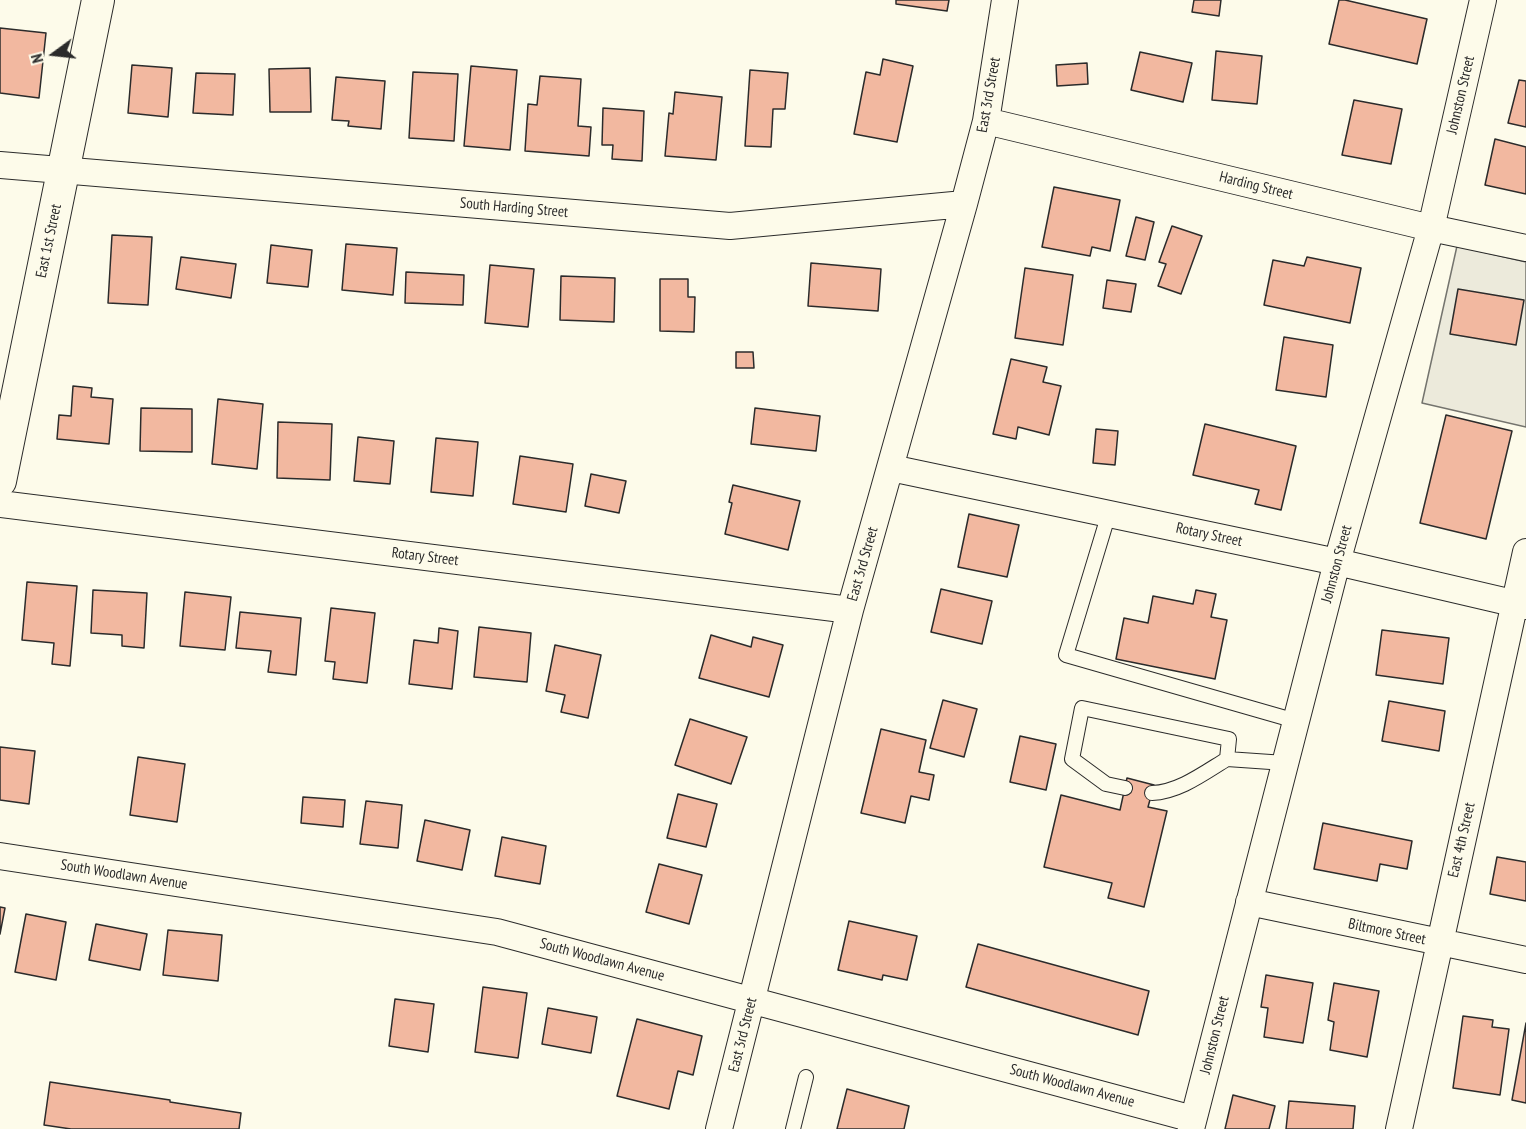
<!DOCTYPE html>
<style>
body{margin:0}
#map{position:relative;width:1526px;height:1129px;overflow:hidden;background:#fdfbea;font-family:"PT Sans Narrow",sans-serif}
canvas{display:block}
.north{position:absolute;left:24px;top:24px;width:60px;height:60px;-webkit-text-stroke:4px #fdfbea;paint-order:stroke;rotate:255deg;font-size:16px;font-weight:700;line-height:24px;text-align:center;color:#2b2b2b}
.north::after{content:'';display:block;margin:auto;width:21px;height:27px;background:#2b2b2b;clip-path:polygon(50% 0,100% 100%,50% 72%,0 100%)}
</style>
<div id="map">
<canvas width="1526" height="1129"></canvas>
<div class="north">N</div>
</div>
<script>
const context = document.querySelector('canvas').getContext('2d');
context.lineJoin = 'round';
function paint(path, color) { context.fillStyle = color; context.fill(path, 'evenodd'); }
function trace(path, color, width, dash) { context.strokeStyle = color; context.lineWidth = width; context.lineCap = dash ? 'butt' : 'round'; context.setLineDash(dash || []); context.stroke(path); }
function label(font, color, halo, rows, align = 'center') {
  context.font = font + ' "PT Sans Narrow",sans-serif'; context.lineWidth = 4.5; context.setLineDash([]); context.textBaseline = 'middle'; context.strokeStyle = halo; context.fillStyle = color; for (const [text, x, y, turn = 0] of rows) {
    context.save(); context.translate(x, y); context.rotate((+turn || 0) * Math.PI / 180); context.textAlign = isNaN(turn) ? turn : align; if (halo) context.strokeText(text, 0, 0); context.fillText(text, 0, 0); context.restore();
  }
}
const parking = new Path2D(`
 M1457,246L1526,262V427L1422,403Z`);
const building = new Path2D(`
 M896,0H949L947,11L896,4Z
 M1194,0H1221L1219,16L1192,12Z
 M1339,0H1345L1427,19L1417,64L1329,44Z
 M0,28L46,33L39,98L0,93Z
 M1216,51L1262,56L1257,104L1212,100Z
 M1140,52L1192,63L1183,102L1131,90Z
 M883,59L913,66L897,142L854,134L866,72L880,75Z
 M1087,63L1088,84L1057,86L1056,65Z
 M132,65L172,68L168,117L128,113Z
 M471,66L517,70L510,150L464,146Z
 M310,68L311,112H270L269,69Z
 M750,70L788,73L785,109H773L771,147L745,146Z
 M413,72L458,74L454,141L409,138Z
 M196,73L235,74L233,115L193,113Z
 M540,76L581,79L578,126L591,127L589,156L525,151L528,104L537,105Z
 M336,77L385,81L381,129L348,126L349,121L332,120Z
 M1519,80L1526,81V127L1508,123Z
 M675,92L722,97L716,160L665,156L669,113L673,114Z
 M1354,100L1402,109L1391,164L1342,155Z
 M603,108L644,111L642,161L612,159L613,145H602Z
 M1495,139L1526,147V194L1485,185Z
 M1054,187L1120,200L1110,251L1092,247L1090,256L1042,247Z
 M1136,217L1154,222L1145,260L1126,256Z
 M1172,226L1202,236L1181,294L1158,286L1166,264L1159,262Z
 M112,235L152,237L148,305L108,303Z
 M346,244L397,248L393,295L342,290Z
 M271,245L312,250L308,287L267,283Z
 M181,257L236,264L231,298L176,289Z
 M1307,257L1361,268L1350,323L1264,305L1273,260L1304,266Z
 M811,263L881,269L878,311L808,306Z
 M490,265L534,269L528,327L485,323Z
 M1025,268L1073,275L1063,345L1015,338Z
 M406,272L464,275L463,305L405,303Z
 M561,276L615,278L614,322L560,320Z
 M660,279H688V297H695L694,332L660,331Z
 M1107,280L1136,284L1131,312L1103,308Z
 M1458,289L1524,300L1516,345L1450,334Z
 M1284,337L1333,345L1326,397L1276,390Z
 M736,352H753L754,368H736Z
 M1011,359L1047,367L1043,382L1061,386L1049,435L1018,427L1016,439L993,434Z
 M73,386L92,388L91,397L113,399L109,444L57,439L59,415L71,416Z
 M218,399L263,404L257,469L212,464Z
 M141,408L192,409V452L140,451Z
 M755,408L820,416L816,451L751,444Z
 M1446,415L1512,431L1486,539L1420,523Z
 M278,422L332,424L330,480L277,478Z
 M1205,424L1296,446L1281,510L1255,504L1259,490L1193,475Z
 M1096,429L1118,431L1115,465L1093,463Z
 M358,437L394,441L390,484L354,481Z
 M436,438L478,442L473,496L431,492Z
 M520,456L573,464L566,512L513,504Z
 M591,474L626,481L619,513L585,506Z
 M733,485L800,501L788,550L725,534L732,503L729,502Z
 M969,514L1019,525L1007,577L958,567Z
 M27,582L77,586L70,666L52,664L54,643L22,640Z
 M941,589L992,601L982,644L931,632Z
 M93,590L147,593L144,648L122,646V635L91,633Z
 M1196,590L1216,594L1211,617L1227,620L1215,679L1116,659L1124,618L1148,623L1153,596L1193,604Z
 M185,592L231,597L225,650L180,646Z
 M331,608L375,613L367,683L333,679L335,662L325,661Z
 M240,612L301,618L296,675L268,672L271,651L236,648Z
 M479,627L531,633L527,682L474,677Z
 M439,628L458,631L452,689L409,684L414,640L438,643Z
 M1382,630L1449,638L1443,684L1376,675Z
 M711,635L751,647L753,637L783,645L769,697L699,678Z
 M555,645L601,655L588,718L561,712L565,695L546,691Z
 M943,700L977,709L964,757L930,748Z
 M1389,701L1445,711L1439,751L1382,741Z
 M690,719L747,737L731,784L675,765Z
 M881,729L926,740L919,772L934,775L929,800L911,796L905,823L861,813Z
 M1020,736L1056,744L1046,790L1010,782Z
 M0,747L35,751L29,804L0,800Z
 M138,757L185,764L177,822L130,815Z
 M1127,778L1154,785L1148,807L1167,811L1144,907L1108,898L1112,883L1044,867L1061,795L1120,810Z
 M678,794L717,804L706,847L667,838Z
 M303,797L345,800L343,827L301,823Z
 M366,801L402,805L398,848L360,844Z
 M425,820L470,830L462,870L417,861Z
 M1323,823L1412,841L1407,869L1380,864L1377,881L1314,869Z
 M502,837L546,846L540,884L495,876Z
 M1497,857L1526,862V901L1490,894Z
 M659,864L702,875L689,924L646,912Z
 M0,907L5,908L0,934Z
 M26,914L66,922L56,980L15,972Z
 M849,921L917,936L907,980L883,975L882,980L838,970Z
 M96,924L147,934L140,970L89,960Z
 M168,930L222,935L218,981L163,975Z
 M978,944L1149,991L1138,1035L966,987Z
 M1266,975L1313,983L1303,1043L1264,1037L1268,1008L1261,1007Z
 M1334,983L1379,991L1367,1057L1330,1050L1334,1022L1328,1020Z
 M483,987L527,993L518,1058L475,1052Z
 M395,999L434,1004L428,1052L389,1046Z
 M548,1008L597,1017L591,1053L542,1044Z
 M1463,1016L1493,1020L1492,1027L1509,1029L1500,1095L1453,1088Z
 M637,1019L702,1036L693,1075L678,1071L669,1109L617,1096Z
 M1526,1023V1103L1512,1100Z
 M50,1082L170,1100V1102L241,1113L239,1129H71L44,1125Z
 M847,1089L909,1106L904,1129H837Z
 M1233,1095L1275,1106L1269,1129H1225Z
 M1289,1101L1355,1106L1353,1129H1286Z`);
const service = new Path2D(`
 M1109,513L1066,655L1296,721
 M1125,788L1106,784L1072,759L1082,708L1229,739L1227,759L1285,763
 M1152,793C1179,792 1204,773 1227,759
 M793,1129L806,1077`);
const minor = new Path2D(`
 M986,121L1431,228L1526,248
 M0,165L730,226L964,204
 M891,468L1337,562L1526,606
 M0,504L850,610
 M0,856L497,932L1193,1119
 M1249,902L1526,960
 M719,1129L850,610L964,204L986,121L1005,0
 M1191,1129L1337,562L1431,228L1483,0
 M1399,1129L1526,552`);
const tertiary = new Path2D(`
 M0,481L98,0`);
const streetNames = [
 ["East 3rd Street",989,95,-80],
 ["Johnston Street",1461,95,-77],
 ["Harding Street",1256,186,14],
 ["South Harding Street",514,208,5],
 ["East 1st Street",49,241,-78],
 ["Rotary Street",1209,535,12],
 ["Rotary Street",425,557,7],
 ["East 3rd Street",863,564,-74],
 ["Johnston Street",1337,564,-75],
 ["East 4th Street",1462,840,-77],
 ["South Woodlawn Avenue",124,875,9],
 ["Biltmore Street",1387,932,12],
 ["South Woodlawn Avenue",602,960,15],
 ["East 3rd Street",743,1035,-76],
 ["Johnston Street",1215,1035,-76],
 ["South Woodlawn Avenue",1072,1086,15]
];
paint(parking, '#eceadb');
trace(parking, '#74746e', 1.5);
paint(building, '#f2b8a0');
trace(building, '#2b2b2b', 1.5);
trace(service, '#2b2b2b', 16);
trace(minor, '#2b2b2b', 28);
trace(tertiary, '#2b2b2b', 34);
trace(service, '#fdfbea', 14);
trace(minor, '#fdfbea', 26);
trace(tertiary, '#fdfbea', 32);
label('15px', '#2b2b2b', '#fdfbea', streetNames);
</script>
